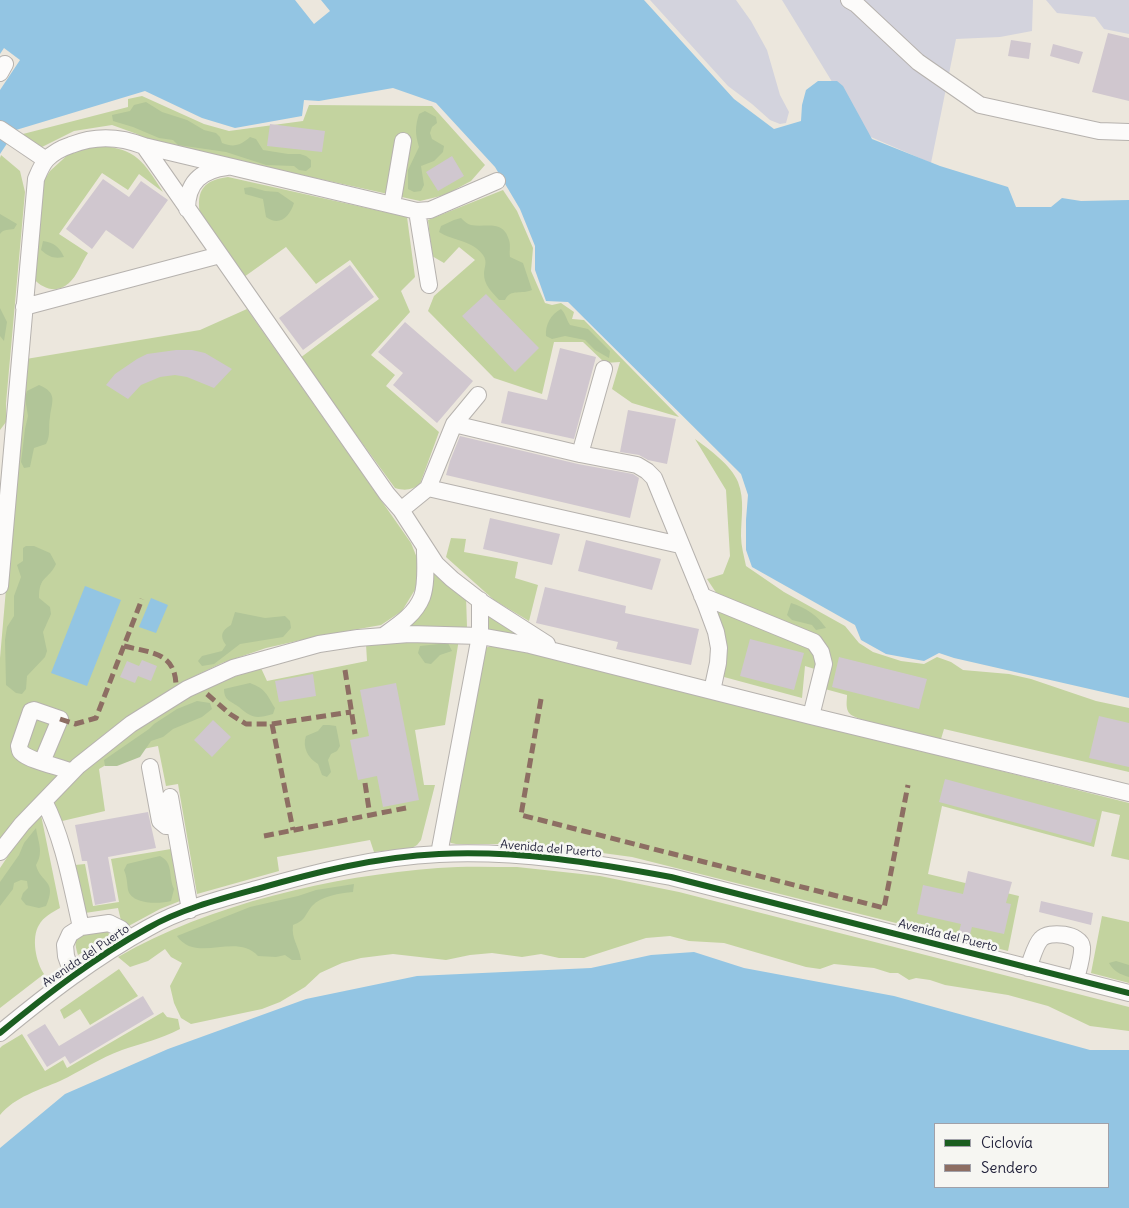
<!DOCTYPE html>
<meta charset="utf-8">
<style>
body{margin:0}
#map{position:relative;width:1129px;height:1208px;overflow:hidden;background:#ece7dd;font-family:Delius,sans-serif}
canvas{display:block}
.legend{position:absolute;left:934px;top:1123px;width:175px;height:65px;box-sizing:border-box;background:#f6f6f2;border:1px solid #a1a1a9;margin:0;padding:6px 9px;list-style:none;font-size:15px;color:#22223b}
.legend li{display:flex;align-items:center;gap:10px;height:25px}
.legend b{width:25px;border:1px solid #a1a1a9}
</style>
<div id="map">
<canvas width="1129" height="1208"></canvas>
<ul class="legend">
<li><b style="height:6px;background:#1b5e20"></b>Ciclovía</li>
<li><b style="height:6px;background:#8d6e63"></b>Sendero</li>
</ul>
</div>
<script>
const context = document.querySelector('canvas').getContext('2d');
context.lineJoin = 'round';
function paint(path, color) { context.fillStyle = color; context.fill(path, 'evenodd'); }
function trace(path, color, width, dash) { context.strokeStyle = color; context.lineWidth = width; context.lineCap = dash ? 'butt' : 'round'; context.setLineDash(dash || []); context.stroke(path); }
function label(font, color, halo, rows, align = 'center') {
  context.font = font + ' Delius,sans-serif'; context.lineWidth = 5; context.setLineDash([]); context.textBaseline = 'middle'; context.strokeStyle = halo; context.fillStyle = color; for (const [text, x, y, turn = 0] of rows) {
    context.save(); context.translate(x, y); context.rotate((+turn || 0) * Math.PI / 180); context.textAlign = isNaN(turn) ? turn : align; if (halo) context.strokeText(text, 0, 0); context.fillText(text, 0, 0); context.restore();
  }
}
const industrial = new Path2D(`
 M650,0H736L751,21L767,50L780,95L789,112L786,123L780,124L770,120L752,104L728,86Z
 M782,0H1033L1032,31L1000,37L956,39L931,163L864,134Z
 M1046,0H1129V34L1104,29L1095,17L1057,13Z`);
const green = new Path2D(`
 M142,96L204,124L229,131L303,121L309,105L432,106L485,165L471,181L445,195L420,201L151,142L137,134L112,125L74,131L42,147L35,145L19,135L128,107V99Z
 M99,146C136,148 144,162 163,192L139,174L128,190L102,173L59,234L88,253C82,262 77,276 69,283C57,294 43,289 34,279L43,182L50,171L73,150Z
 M1,155L20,171L25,192L6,403V422L0,430V158Z
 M228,177L407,217L415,277L401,291L410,312L371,355L395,375L386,386L439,432L420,484C412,490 405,491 395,488L300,358L379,299L350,260L316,284L286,247L244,277L200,214C196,190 204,180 228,177Z
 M503,190L517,211L533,248L531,271L545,303L552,305L561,303L574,312L572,319L584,320L679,417L632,403L612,389L620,362L605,363L583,342H554L542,394L494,378L428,311L434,296L475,260L459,247L444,263L432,256L428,220Z
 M247,309L411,543L417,558L420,573L416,588L402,611L381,625L319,636L266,648L222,663L199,674L155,699L107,732L89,747L0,840V658L26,359L200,330Z
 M695,439C709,449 731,465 738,482C745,500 741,518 741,536C741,546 744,556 746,566L784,592L845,626L859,643L873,652L901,661L924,664L937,657L951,662L963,670L1009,674L1031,679L1096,701L1129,708V772L944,729L941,739C925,735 858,722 850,714C845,709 847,701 847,695L825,689V654L717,594L707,579L723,574L730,556L726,490Z
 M451,538L466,539L464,552L518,562L515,578L538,585L529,621L494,600L446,557Z
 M430,572H438L466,596L467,627L401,628Z
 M716,607L811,646L818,670L805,666L802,698L724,677L725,636Z
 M481,612L500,622L521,635L481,630Z
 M459,639L445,725L415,730L424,785H435L421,840L417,845L412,848L374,852L370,840L277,857L279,871L197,894L178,784L166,786L158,746L128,752L99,769L105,811L58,822L54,804L57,799C68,788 80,775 92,764C140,722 199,686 261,668L267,681L367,661L366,644Z
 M499,645L1129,803V860L1111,856L1120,815L1102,811L1094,847L942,806L928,874L1019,896L1008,951L632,857L558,847L512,844H456L451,843L446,838L485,648L491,646Z
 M41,815L60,908C53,912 43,917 39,925C31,938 36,962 44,974L0,1008V868L22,835Z
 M171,849L180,901L160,909L123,929L118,908L85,913L75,865L85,864L93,906L119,902L111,859Z
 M517,867L600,876L679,892L1129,1007V1031L1090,1026L1048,1006L1008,995L945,985L930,980L916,978L909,980L898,973H890L874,968L834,964L820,969L806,967L724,943L689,941L670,936L646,938L584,958H559L541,954L522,957L492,953L470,955L446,960L393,954L361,958L342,963L320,973L305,987L280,1002L262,1009L191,1024L181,1018L174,1003L170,986L182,963L171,957L165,949L148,961L130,967L118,957C210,904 332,876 438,868C464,866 491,867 517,867Z
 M1102,916L1129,922V983L1091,973Z
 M104,930L108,932L110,936L78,955C76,948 74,942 77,935Z
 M119,969L138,996L90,1025L80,1009L64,1019L60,1010Z
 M163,1012L167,1017L178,1019L180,1029C161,1039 142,1043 122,1050C100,1058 81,1071 60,1081C39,1090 15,1097 0,1115V1048L2,1046L22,1034L45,1071L63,1060L67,1068Z`);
const forest = new Path2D(`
 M146,102L162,112L187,120L204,130L216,133L220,137L222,143C234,148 241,145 250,137L256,139L263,150L288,154H300L306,156L311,160V167L306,171L299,170L294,166L266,165L226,152L178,145L173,140L159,138L133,127L113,121L112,115L130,111L134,105Z
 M425,111L436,117L437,123L432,127L430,133L432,139L444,146L443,152L434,161L421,166L424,185L421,191L414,192L408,189V170L419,147C415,134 415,127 419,114Z
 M251,187L265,191L278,192L294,203C290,216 280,227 266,217L263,199L245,194L244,188Z
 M0,214L17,224L14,229C9,230 3,229 0,234Z
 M461,218C464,221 467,224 471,225C486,228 503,219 509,240C511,246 509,251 510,257L523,263L532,290C521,295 511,288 505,300H499C492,292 484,285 484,274C484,267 488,262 483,255C472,240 453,241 439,232L441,226L454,220Z
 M43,241C54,243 59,246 64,257C54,259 49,257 41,250Z
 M0,308L7,322L4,341L0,336Z
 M561,309C566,314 566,319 570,325L588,329L610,351L609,358L595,350L585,340L565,336L552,339L546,336C545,325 551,314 561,309Z
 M39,385C58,393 52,401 50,417C48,427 51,435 46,444L34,448L30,467L24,468L21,462L25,429L28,416L25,398L27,391Z
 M26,546H34L50,553L56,564C49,580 39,575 39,598L50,607L51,614L43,632L47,651L45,657L27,676L26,689L22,694L16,693L6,685L5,640L7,627L14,616V596L21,577L17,565L23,561V548Z
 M791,603C805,607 818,616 826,628L816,630L812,625L792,620L787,615Z
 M235,612L265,618L285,616L290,621L291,628L283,637L240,644L214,664L202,666L198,661L202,656L222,651L226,645C219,636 222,630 231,625Z
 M448,643L452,651L440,655L431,664L425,663L418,653L420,646Z
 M250,683C266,689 267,695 275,708L273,714C255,719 252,718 239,707C231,701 224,701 224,689Z
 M197,701L210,703L212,709L202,717L173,729L163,737L151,741L140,757L117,766H105L104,760L149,729L154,724L177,709Z
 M323,725H329L336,726L340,746L337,751L331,754L328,760L331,772L327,777L322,775L318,764C308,758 302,747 306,736L318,731Z
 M36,828C38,842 44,852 36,865C40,883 58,880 46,906L39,908L26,905L21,899L23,893L28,888L27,881L21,880L14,883L13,889L0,906V882L19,855L24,843Z
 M160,856C174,863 168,876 174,889L171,901C160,904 132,905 128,890C127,883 127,877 124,870L127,864Z
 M354,884L353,892C340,893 321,896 312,906C304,916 306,920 293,925C291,939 299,946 301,960H292L285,955L276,957L258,956C236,932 196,964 177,936L250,907L298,896L316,890Z
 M1116,961L1129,965V977C1120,974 1114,972 1109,963Z`);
const water = new Path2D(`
 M0,0H644L734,99L774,129L801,121L802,105L806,90L818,81H837L843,86L872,139L940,166L1008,187L1016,207H1051L1062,198L1081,201L1129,200V698L954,658L939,653L924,661L886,654L861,640L855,625L752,567L746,550V520L748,495L741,474L568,302L546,301L535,270V246L520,209L495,167L436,103L393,88L319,101L304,100L302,116L235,128L202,118L145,91L16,130L0,154Z
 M85,586L121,600L87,686L51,673Z
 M151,598L168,605L156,633L139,627Z
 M694,952L744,968L894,996L1090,1050H1129V1208H0V1148L65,1094L168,1049L306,999L417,976L591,968L651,955ZM935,1124H1108V1187H935Z`);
const pier = new Path2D(`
 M295,0H321L330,11L314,24Z
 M4,48L20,60L0,90V54Z`);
const building = new Path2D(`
 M1108,33L1129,38V101L1092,92Z
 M1011,40L1031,43L1029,59L1008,56Z
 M1053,44L1083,52L1079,64L1050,56Z
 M270,124L325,131L322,152L267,146Z
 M452,156L464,176L438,191L426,172Z
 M103,179L129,197L141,181L168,200L133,249L106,230L92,249L66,229Z
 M350,265L374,297L303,350L279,318Z
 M486,294L539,348L515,372L462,316Z
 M405,322L473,381L437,423L393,385L403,373L378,352Z
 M560,348L596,357L574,439L501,423L508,391L547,400Z
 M176,350H192L205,353L232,369L214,388L187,377L175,375L160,377L141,385L128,399L106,385L115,374L137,359L147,354Z
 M628,410L676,419L667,464L648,460L639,455L620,452Z
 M460,436L578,464L633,474L639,478L630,518L446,475L450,461Z
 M490,518L560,534L552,565L483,549Z
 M586,540L661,559L652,590L578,571Z
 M545,587L626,606L625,613L699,629L691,665L616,649L618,642L536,623Z
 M750,639L804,653L794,690L740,676Z
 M839,657L927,679L919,709L832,687Z
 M142,660L157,666L151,681L138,676L135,683L120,677L127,661L139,666Z
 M313,674L316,696L279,702L275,681Z
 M396,683L419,800L383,807L377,776L358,780L350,740L369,736L360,690Z
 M1099,716L1129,723V767L1089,758Z
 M213,720L231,737L212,757L194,740Z
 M945,779L1097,820L1091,843L939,802Z
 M148,812L156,848L108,857L116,901L95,905L87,861H82L75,825Z
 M968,871L1012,882L1006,903L1011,904L1004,934L972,927L968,942L957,939L961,924L917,914L923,885L963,894Z
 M1041,901L1093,913L1091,925L1039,912Z
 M143,996L154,1014L70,1064L65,1056L47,1067L27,1035L45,1024L59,1046Z`);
const minor = new Path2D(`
 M849,0L856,4L918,62L980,105L1099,131L1129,132
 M0,73L5,64
 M0,129L46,160
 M144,146L417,211L430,210L497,181
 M392,205L403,141
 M187,209C187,182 202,170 227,167
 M417,211L429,285
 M24,307L220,255
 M454,424L580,454L637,465L647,471L654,478L706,605L716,632L719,648L718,663L712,691
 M580,454L604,369
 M428,488L454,424L478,395
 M401,510L428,488L680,545
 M0,586L36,179C39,172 42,164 47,159C54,152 62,148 71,145C96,135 119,136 144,146L387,494L401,510L436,564L452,579L483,603L547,644
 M702,596L814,642L821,652L824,664L811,716
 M383,636C397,626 415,615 422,597C427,583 425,565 425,550
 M42,762L60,719L34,710L31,711L19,746C20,749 19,751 22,753C30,761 61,767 72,772
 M150,767L160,821L166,826L175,825
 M170,797L190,910
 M44,801C64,840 71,884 81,927
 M0,852L22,824L78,766L131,724L187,689L233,668L319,644L358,638L409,634L480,636L530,645L811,716L1129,793
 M439,854L480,636V600
 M1028,968C1032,959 1035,945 1041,939C1049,930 1081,934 1082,947C1083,955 1078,971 1076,979
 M73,976L66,956L65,945L70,934L81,927L109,923L121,929L129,939
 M0,1033C46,995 95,957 148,928C181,909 220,899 257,889C316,872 377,857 439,854C517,850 595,863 671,877L1129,993`);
const quiet = new Path2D(`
 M124,646C151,653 176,652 176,687
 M345,670L355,734
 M207,694L230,714L246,724H272L351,712
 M541,699L521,815L884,908L908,785
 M60,719L75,724L96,718L142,599
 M272,724L293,830
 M365,783L370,816
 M264,836L406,808`);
const cycleway = new Path2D(`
 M0,1033C46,995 95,957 148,928C181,909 220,899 257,889C316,872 377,857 439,854C517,850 595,863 671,877L1129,993`);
const streetNames = [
 ["Avenida del Puerto",551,849,5],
 ["Avenida del Puerto",948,936,14],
 ["Avenida del Puerto",86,956,-34]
];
paint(industrial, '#d3d3dd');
paint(green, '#c3d39f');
paint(forest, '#b1c598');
paint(water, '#93c5e3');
paint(pier, '#ece7dd');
paint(building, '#d0c7cf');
trace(minor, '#b6b2ae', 18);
trace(minor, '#fcfbfa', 16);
trace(quiet, '#8d6e63', 5, [10, 5]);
trace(cycleway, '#1b5e20', 6);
label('12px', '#22223b', '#f6f6f2', streetNames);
</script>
